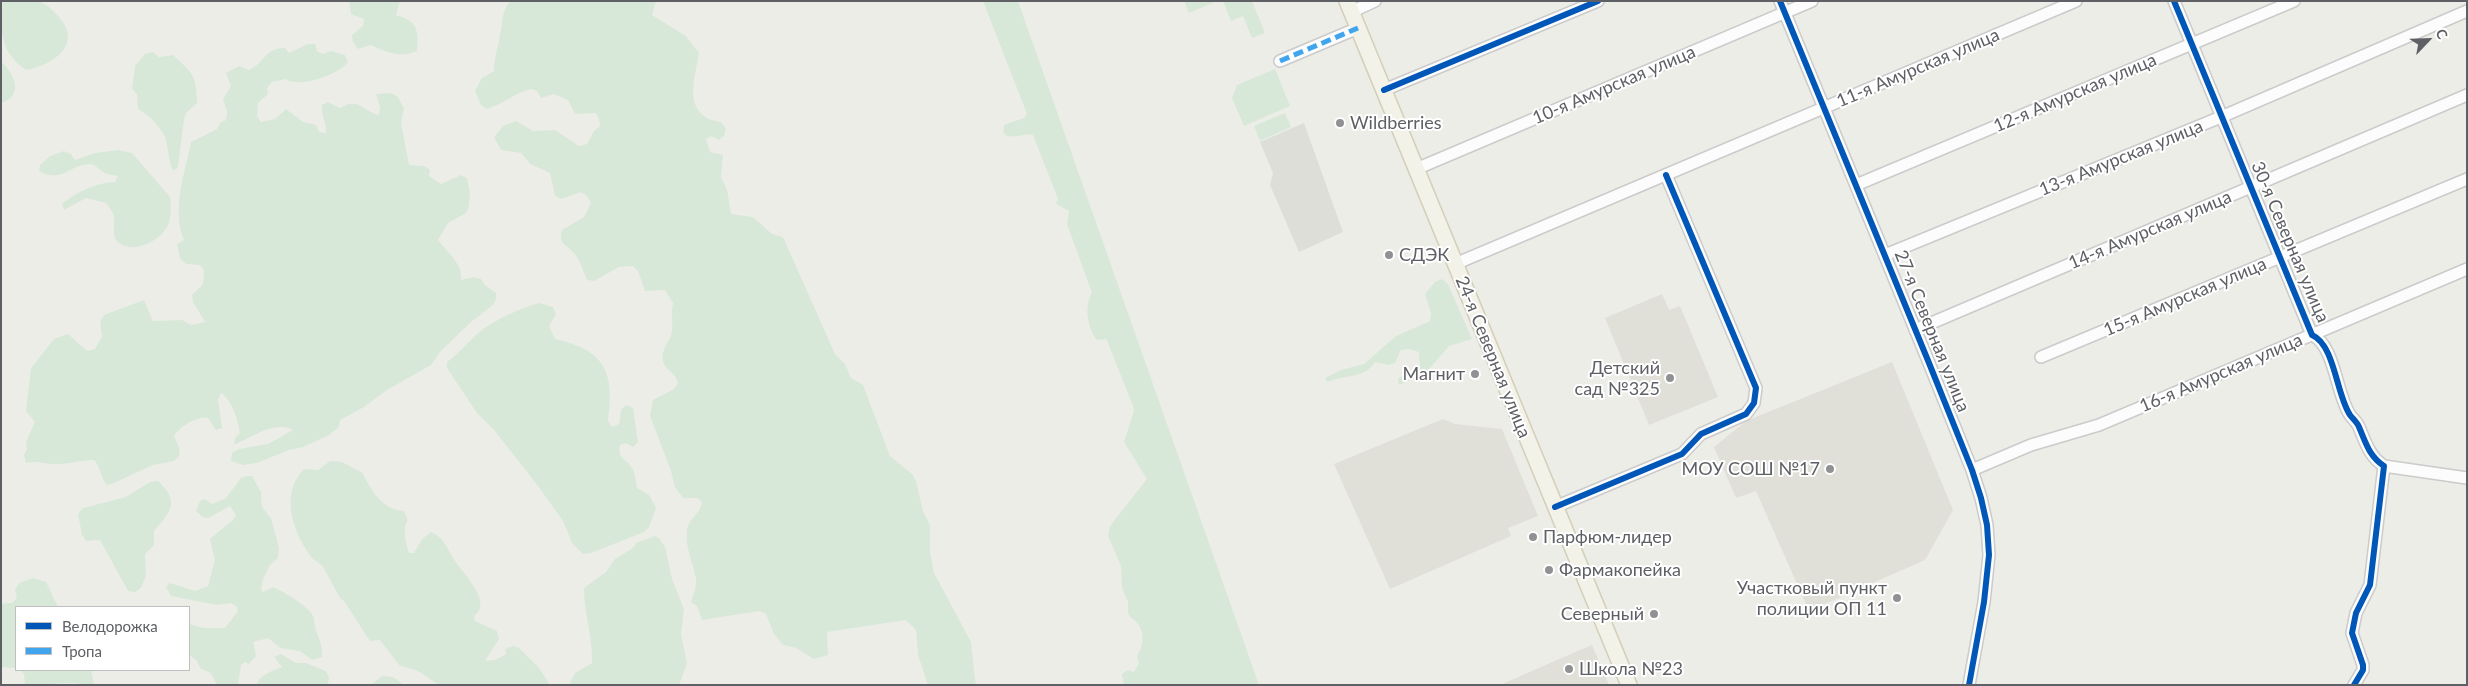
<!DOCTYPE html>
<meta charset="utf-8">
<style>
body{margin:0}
#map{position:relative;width:2468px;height:686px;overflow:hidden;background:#edede8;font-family:Lato,sans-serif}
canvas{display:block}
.frame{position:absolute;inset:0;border:2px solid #5e6065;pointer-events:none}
.legend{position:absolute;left:15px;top:606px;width:175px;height:65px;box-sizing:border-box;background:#fff;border:1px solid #bfbfc1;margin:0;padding:6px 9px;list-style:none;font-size:15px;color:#5e6065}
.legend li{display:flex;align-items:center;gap:10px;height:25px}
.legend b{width:25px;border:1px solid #bfbfc1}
.north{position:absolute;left:2403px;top:15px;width:50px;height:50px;-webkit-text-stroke:4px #fff;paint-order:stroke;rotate:66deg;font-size:14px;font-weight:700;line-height:20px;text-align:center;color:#5e6065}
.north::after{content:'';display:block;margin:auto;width:18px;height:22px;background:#5e6065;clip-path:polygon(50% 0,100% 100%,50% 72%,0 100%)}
</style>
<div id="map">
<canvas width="2468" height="686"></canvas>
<div class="frame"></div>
<ul class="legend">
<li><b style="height:6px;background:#0057b8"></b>Велодорожка</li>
<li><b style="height:6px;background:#41a5ee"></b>Тропа</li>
</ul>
<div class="north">С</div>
</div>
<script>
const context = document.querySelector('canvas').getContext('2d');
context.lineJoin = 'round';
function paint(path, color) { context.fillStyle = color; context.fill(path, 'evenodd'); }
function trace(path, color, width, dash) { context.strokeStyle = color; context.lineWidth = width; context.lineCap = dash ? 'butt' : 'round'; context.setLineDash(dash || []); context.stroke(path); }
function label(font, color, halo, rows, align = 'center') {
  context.font = font + ' Lato,sans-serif'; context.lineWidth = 4; context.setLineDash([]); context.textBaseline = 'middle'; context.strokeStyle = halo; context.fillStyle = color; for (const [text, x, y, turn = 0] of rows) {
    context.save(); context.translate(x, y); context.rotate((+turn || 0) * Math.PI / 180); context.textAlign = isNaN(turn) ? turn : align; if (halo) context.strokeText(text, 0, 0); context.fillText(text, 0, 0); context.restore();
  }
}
const industrial = new Path2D(`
 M1304,123L1343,232L1299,252L1270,185L1273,173L1260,142Z`);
const education = new Path2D(`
 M1662,294L1669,310L1680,306L1718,397L1649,425L1605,318Z
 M1892,362L1953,510L1925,560L1809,611L1756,491L1736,498L1714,447L1746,421Z
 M1443,419L1455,424L1502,429L1538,516L1508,528L1511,536L1390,589L1334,464Z
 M1592,645L1609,685H1500L1573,653Z`);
const green = new Path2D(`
 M1,1C13,1 30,0 40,2C48,4 53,11 58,16C84,44 54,65 26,70C0,52 1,32 1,1Z
 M349,1H400L396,15C417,21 419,29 417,51C401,58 387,53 371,45L358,49L353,42L352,35L363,26L364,19L351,14Z
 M510,1H656L652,15L686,36L699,53C696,74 684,105 707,118C712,121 718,121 722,123L726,129L724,136L719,140L711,136L706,139L710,152L723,155L721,177L727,189L731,214L753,217L772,234L783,237L835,354L845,364L851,378L863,385L890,456L912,474L916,481L923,511L930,525V552L934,573L971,642L975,680L977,685H928L918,655L916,630L906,620L827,632L828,655L814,659L796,648L783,645L774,634L766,614L759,611L702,620L697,606L691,602C693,595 697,586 696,579C693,562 685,549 687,530C688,519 700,514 702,503L698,498H683L675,487L671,471L650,416L653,400L674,389L678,383C675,371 665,371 663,361C660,350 671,341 672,331C673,321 671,314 673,303L665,290L645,291L638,271L633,266L619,267L594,281L587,280C583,271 580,260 574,253C566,244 558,244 562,230L584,217L591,203L587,196L581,192L561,199L555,196L550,173L530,164L521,153L501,150L494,137L503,126L516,121L533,131L555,130L579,146L587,144L594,131L600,126L599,119L596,113L575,114L568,100L554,94L541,98L537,91L531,89C515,93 503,104 487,109L481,105L475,91L482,78L494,71C494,58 498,48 500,35C503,21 501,13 510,1Z
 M983,1H1018L1259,685H1124L1122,674L1128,670L1134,672L1139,663L1137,656C1143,647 1146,631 1136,622C1133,618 1130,618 1128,613V602L1122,588L1121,566L1108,536L1110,526L1147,479L1124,442L1134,411L1133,406L1108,343L1106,339L1097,340C1087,328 1084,305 1092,293L1067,224L1069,211L1056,204L1058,199L1033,135C1024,132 999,145 1004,125L1024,118L1027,114Z
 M1184,1H1215V2L1189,13Z
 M1223,1H1252L1265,33L1252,38L1243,16L1231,21Z
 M308,44H315L317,51L323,54L331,51L345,55L348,62C340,74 299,89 286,79L272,82L267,88L268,94L258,103L257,116L261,122L275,119L286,109L303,122L316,125L319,132L326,133C327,123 321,116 322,105L328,102L340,108C359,96 362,111 379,115L380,108L376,94L391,93L397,96L404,108L401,123L409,165L424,166L430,170L429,176L441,184L461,175L467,178L470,193L469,206L466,213L448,223L438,240C447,252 464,265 461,280L474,277L481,279L485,285L496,293V299L493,305L471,322L440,352L431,365L387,390L364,407L340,420L339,427L329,435L303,447L289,450L257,463L243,465L231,461L232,453L239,449L268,444L293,430C275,420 251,438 234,445L235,438L240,433C238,420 232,400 221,393L218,400L222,428L216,430L208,418C197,416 179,427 174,436L180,450L179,456L174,461L153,465L114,483L107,485C100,477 101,467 94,460C82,460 70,464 58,464C47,465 37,460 26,463L24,455L27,449L26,442L35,422L26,411L31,368L54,339L68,334L87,351L95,349L102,336L100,322L104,315L144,300L153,321L182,320L191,325L205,322L193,302L192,295L203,284L204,270L200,265L186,264L180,258L177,244L184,240C171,210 185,173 191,142L217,129L220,123L226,120L227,112L223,99L231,86L226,73L239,66L249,70C264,64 264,48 285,48L289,53Z
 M153,52L159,57L173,55C194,75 196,74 197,103L186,113L184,119L178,167L173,171C168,159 168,143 164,135C159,125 148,114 138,109L137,94L132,89L135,66L145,54Z
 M1,61C14,74 25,95 1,103Z
 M1275,69L1290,106L1244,126L1232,98L1237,85Z
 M1285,113L1291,127L1260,141L1254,126Z
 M118,150L132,153L170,197C171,206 172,218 167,227C160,241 132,255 118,242C111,236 115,224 114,216C113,212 109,207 106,203L86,198L64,210L62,204C74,193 98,182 115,182L118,176C113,175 107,175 103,172C98,169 96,164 89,164C69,165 62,184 39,171L40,165L50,156L64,151L71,154L75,160L95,153Z
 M1442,279L1448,284L1472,339L1449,346L1425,374L1399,385L1398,378L1420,367L1419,352L1409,349L1401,350L1395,363L1388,365L1375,362C1366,378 1344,375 1327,382L1325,378L1341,370L1364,364L1396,336L1430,321L1431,313L1425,294L1435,282Z
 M539,303L553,307L556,314L549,326L555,339C605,350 615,372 608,421L612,427L619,424L621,410L626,405L633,408L638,442L633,447L626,443L620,445C617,459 626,458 632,468C635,472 636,482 637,488L649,495L656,508L649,527L644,532L591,553L583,554L572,543L563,521L538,486L494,430L477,413L447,368V362C461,352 470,339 482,330C500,317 519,309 539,303Z
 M330,461C346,460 348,467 362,472C371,490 382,510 404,511L408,520C402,528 406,544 409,553H414L422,539L431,532C445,538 447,549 455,561C463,573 494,603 474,616L475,621L497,631L499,639L485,661L495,660L506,654L505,649L513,646L519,648L539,668L550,685H439L418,671L399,665L380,640L370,641L344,601L340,598C334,588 329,577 323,567C320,562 312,560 309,554C292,529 280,493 304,469L318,470Z
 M247,476H252L261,492L262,507L271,518L279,548L278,558L270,565L263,579L261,589L263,592L273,587C283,591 306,605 312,614C315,619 314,625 316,630C319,639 323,646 322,657L312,660L300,651L280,648L268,638L253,642L256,656L249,664L245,662L241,665L238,685H217L211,673L201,669L196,660L189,655V624L204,628H225L238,611L236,606L231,603L217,605L171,596L166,587L170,583L195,591L208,586L215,560L210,539L233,520L236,515L230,506L208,518L203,517L196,511L200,501L204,499L212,504L226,498L241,478Z
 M158,481C181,502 170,512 154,531V545L145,554L146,576L141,588L135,592L128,591L100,540L86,541L82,535L78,514L83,508L126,497L150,482Z
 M655,536L659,538L665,547L672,579L684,609L681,634L687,664L679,685H569L575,673L592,663C593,637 584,614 584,588L606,572L615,559L633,548L636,543Z
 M33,578L46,582L58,607H16V668L1,667V604L12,603L17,598L15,590L19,583Z
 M281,654L296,663H306L326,671L329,677L328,684L256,685C261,674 272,671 282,667L274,657Z
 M20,670H91L94,685L71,683L25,685L24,674Z
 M382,676L393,677L404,685H371Z`);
const minor = new Path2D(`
 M1780,1L1929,363L1972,470L1981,498L1987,525L1989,555L1984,602L1969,685
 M2174,1L2312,335C2335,345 2336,394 2350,415C2353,419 2357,422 2359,427C2366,443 2369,456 2384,466L2370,585L2356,613L2352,633L2363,665V670L2354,685
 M1351,12L1375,1
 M1280,61L1358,28
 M1384,90L1598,1
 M1416,169L1812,1
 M1856,185L2294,1
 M1885,255L2221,117L2467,11
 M1455,264L2076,1
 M1915,330L2467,95
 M2041,357L2467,179
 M2384,466L2467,478
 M1972,470L2031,445L2099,425L2467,269
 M1555,507L1682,454L1701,434L1746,414L1754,403L1756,388L1666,175`);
const major = new Path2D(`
 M1347,1L1629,685`);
const quiet = new Path2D(`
 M1280,61L1358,28`);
const cycleway = new Path2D(`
 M1780,1L1929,363L1972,470L1981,498L1987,525L1989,555L1984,602L1969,685
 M2174,1L2312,335C2335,345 2336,394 2350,415C2353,419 2357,422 2359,427C2366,443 2369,456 2384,466L2370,585L2356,613L2352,633L2363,665V670L2354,685
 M1384,90L1598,1
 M1555,507L1682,454L1701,434L1746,414L1754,403L1756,388L1666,175`);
const markers = [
 [1340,123,5,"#909193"],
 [1389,255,5,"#909193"],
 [1475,374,5,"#909193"],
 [1670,378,5,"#909193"],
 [1830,469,5,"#909193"],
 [1533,537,5,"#909193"],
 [1549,570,5,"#909193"],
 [1897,598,5,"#909193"],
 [1654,614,5,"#909193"],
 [1569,669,5,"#909193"]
];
const streetNames = [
 ["11-я Амурская улица",1918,68,-23],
 ["10-я Амурская улица",1614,85,-23],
 ["12-я Амурская улица",2075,93,-23],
 ["13-я Амурская улица",2121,158,-22],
 ["14-я Амурская улица",2150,230,-23],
 ["30-я Северная улица",2290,242,67],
 ["15-я Амурская улица",2185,297,-23],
 ["27-я Северная улица",1932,331,68],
 ["24-я Северная улица",1493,357,68],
 ["16-я Амурская улица",2221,373,-23]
];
const poiNames = [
 ["Wildberries",1350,123],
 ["СДЭК",1399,255],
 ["Детский",1660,368,"right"],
 ["сад №325",1660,389,"right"],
 ["Магнит",1465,374,"right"],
 ["МОУ СОШ №17",1820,469,"right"],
 ["Парфюм-лидер",1543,537],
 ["Фармакопейка",1559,570],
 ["Участковый пункт",1887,588,"right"],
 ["полиции ОП 11",1887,609,"right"],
 ["Северный",1644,614,"right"],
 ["Школа №23",1579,669]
];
paint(industrial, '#deded9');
paint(education, '#e0dfd8');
paint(green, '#d7e8d8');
trace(minor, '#cacbca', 14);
trace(major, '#d3cfb8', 18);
trace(minor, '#fcfcfc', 11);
trace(major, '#f2f2e9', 15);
trace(quiet, '#41a5ee', 5, [10, 5]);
trace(cycleway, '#0057b8', 6);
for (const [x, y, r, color] of markers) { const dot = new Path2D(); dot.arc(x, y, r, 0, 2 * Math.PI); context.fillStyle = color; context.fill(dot); trace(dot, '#fff', 2); }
label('18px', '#5e6065', '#fff', streetNames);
label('18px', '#5e6065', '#fff', poiNames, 'left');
</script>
